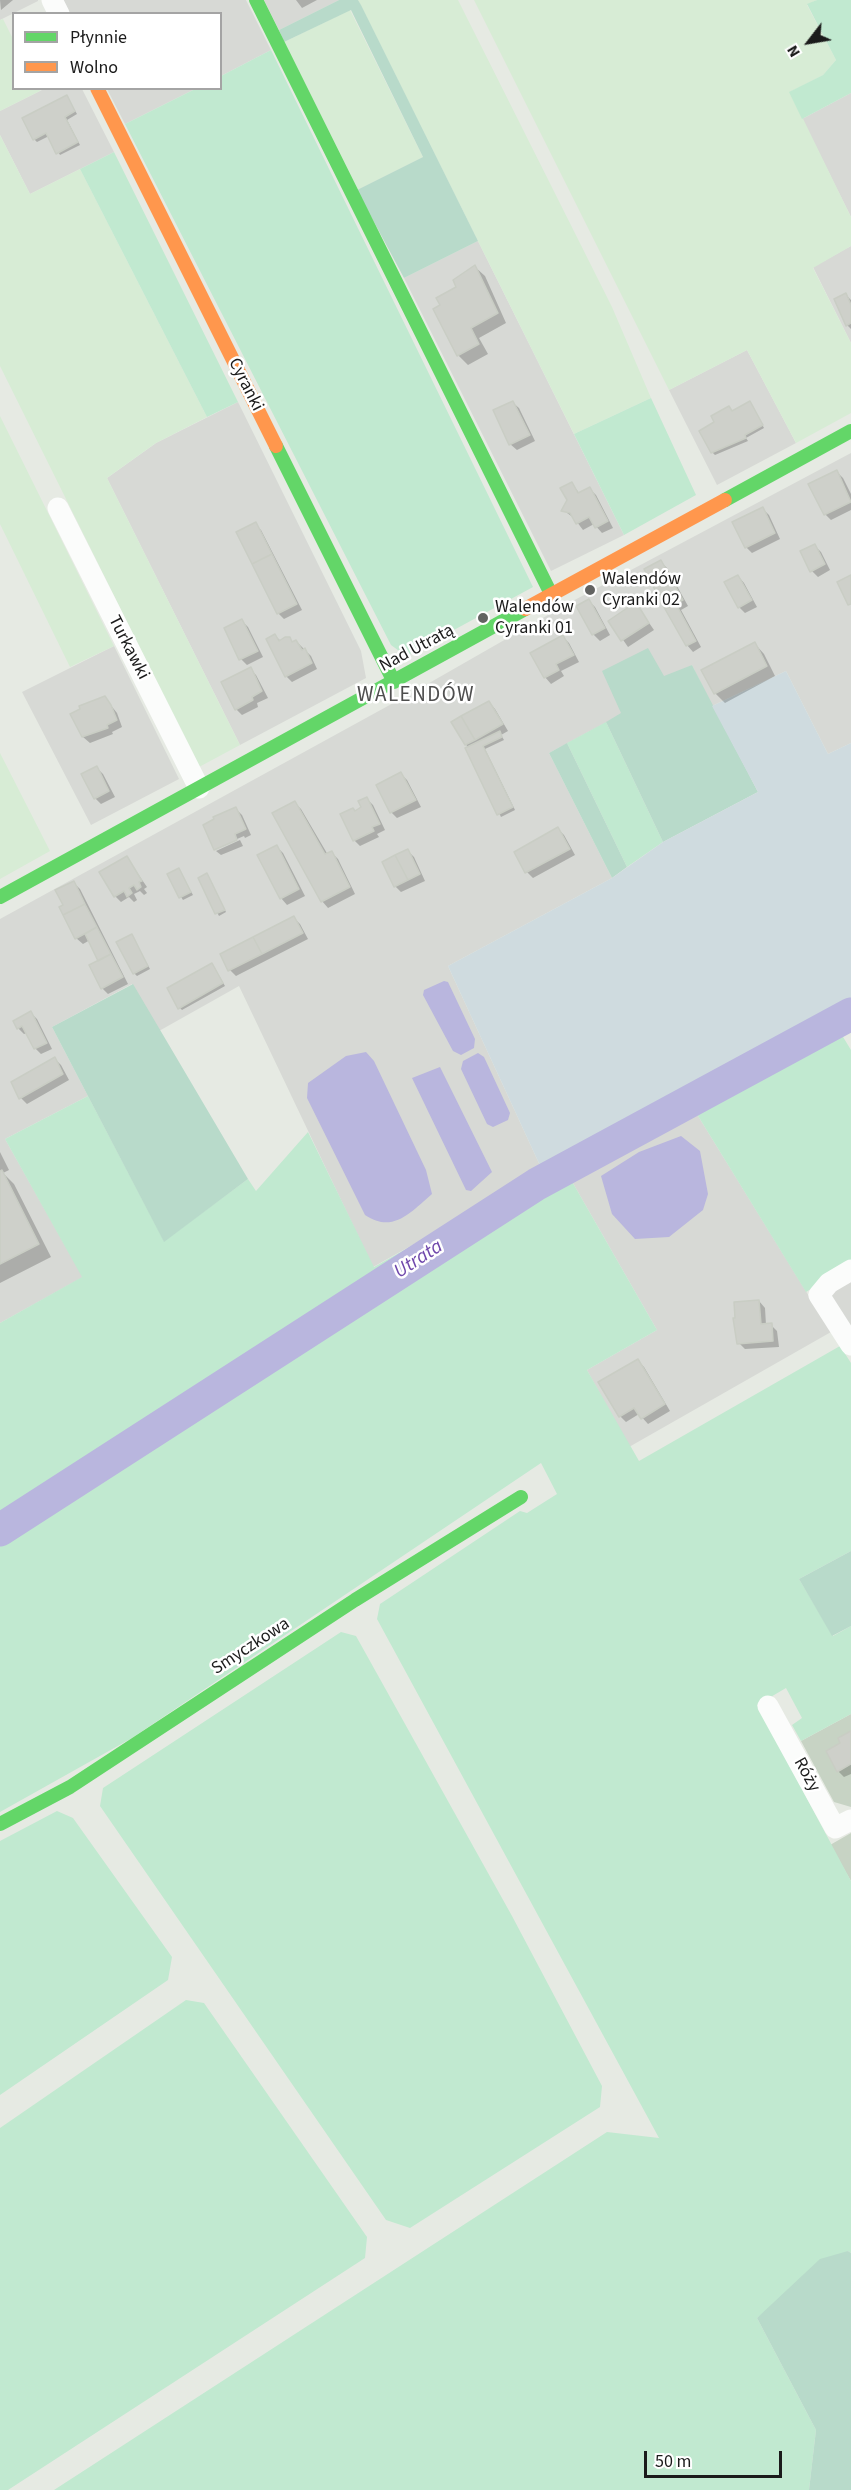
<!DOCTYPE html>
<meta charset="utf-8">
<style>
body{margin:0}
#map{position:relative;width:851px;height:2490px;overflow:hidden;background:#e6eae3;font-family:"Source Sans 3",sans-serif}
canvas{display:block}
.legend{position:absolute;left:12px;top:12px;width:210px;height:78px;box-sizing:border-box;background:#fff;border:2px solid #a4a4a4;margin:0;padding:8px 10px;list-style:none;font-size:18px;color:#1b1b1b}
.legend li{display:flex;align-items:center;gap:12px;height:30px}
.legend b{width:30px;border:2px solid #a4a4a4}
.north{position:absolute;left:779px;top:12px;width:60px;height:60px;-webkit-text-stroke:4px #fff;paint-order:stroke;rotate:239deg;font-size:16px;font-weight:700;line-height:24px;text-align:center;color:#1b1b1b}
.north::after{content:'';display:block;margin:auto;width:21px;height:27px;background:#1b1b1b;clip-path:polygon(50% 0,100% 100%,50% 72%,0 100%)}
.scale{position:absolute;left:644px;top:2451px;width:138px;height:27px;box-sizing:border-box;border:3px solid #1b1b1b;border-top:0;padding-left:8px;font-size:18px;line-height:21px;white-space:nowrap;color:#1b1b1b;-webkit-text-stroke:4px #fff;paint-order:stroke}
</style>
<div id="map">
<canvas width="851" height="2490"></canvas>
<ul class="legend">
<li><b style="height:8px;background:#63d668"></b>Płynnie</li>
<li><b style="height:8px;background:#ff974d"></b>Wolno</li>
</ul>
<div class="north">N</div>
<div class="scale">50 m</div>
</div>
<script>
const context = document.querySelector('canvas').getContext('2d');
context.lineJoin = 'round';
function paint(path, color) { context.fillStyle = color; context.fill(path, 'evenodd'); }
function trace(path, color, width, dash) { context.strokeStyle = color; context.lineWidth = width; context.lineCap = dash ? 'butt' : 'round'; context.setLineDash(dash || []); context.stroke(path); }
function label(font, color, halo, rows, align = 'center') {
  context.font = font + ' "Source Sans 3",sans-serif'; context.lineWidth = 5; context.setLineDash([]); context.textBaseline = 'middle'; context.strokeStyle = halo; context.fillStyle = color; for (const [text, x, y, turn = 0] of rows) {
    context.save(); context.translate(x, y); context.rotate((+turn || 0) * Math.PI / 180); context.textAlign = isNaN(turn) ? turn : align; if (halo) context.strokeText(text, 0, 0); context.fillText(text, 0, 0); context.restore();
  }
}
const residential = new Path2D(`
 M0,0H38V1L0,20Z
 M63,0H246L271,50L221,76L220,14L70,13Z
 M264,0H339L279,30Z
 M44,89H82L114,152L30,194L0,135V111Z
 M107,89H195L125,124Z
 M851,93V217L802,119Z
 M478,241L624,535L551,571L404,278Z
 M851,246V343L813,267Z
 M747,350L796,443L717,485L669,390Z
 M238,402L361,651L366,678L240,745L107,478L156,443Z
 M851,453V743L828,754L786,671L712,706L692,665L622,714L549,753L612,878L448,966L543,1172L373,1267L239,986L159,1031L132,984L52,1027L88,1096L5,1139L83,1277L0,1323V919L417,690L569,603Z
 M114,646L179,779L91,825L22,692Z
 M695,1111L831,1332L629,1447L587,1370L657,1330L570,1178Z
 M851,1281V1328L830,1294Z`);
const construction = new Path2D(`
 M851,1714V1807L834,1802L801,1741Z
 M851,1833V1881L830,1845Z`);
const farmland = new Path2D(`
 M358,0H458L612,307L651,398L574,434Z
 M474,0H817L807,5L836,60L823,75L790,92L851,217V246L813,268L851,343V413L796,443L747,350L669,390Z
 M350,10L423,157L357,190L284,42Z
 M3,19L13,39L14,88L39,89L40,91L0,111V20Z
 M0,135L30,194L80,169L207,417L156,443L107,478L240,745L199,767L0,366Z
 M0,416L114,646L70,667L0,524Z
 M0,753L50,851L0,879Z`);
const grass = new Path2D(`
 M817,0H851V93L802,119L789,92L823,75L836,60L807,4Z
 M271,50L533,587L406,656L391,645L125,124L195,89L220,88L221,76Z
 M114,152L238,402L207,417L80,169Z
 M651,398L696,495L624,535L574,434Z
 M606,722L663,842L627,867L567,743Z
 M851,1003V1026L840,1032L851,1050V1264L806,1292L695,1111L570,1178L657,1330L587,1370L639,1461L840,1346L851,1363V1551L799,1579L833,1636L851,1626V1714L801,1741L792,1725L802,1718L786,1688L757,1705L851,1881V2253L848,2251L757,2318L816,2430L809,2490H54L607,2132L659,2138L377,1619L380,1604L520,1511L527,1513L557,1494L541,1463L132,1738L0,1812V1323L82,1277L5,1139L88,1096L164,1241L248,1179L256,1191L308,1132L374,1267L543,1172Z
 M341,1632L356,1636L512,1916L602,2086L600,2107L410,2228L386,2220L100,1806L103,1788Z
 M57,1811L73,1818L172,1957L168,1980L0,2095V1841Z
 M186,2000L204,2003L367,2237L365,2258L8,2490H0V2128Z`);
const forest = new Path2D(`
 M339,0H358L361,5L478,241L404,278L357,190L423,157L351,10L284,42L279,30Z
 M648,648L664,676L692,665L758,792L663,842L606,722L621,713L602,671Z
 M567,743L627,867L612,878L549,753Z
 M133,984L248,1179L164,1242L52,1027Z
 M851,1551V1626L832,1636L799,1579Z
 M848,2251L851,2253V2490H809L816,2430L757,2318L820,2259Z`);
const wetland = new Path2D(`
 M786,671L828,754L851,743V1003L543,1172L448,966L612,878L663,842L758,792L712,706Z`);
const water = new Path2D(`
 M444,981L448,982L475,1039L474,1048L461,1055L453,1051L423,995L424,990Z
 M366,1052L374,1061L426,1170L432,1194C411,1212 393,1234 365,1215L307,1098L308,1083L346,1056Z
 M478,1053L484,1057L510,1113L508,1120L493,1127L487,1124L461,1069L463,1061Z
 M440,1067L492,1172L471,1191L466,1190L412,1078Z
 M681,1136L700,1151L708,1194L703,1210L669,1237L635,1239L612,1214L601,1176L639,1152Z`);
const shadow = new Path2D(`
 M0,0H13L1,10Z
 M296,0H317L302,8Z
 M67,97L77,114L67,120L80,145L60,155L49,136L37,142L34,139Z
 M475,267L485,276L506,323L479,338L488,354L468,365L458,355V287Z
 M846,295L851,300V329L847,325Z
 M512,402L519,408L535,441L517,450L510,444Z
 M752,406L764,428L746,438L748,441L715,455L712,452L732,413Z
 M837,472L843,478L851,494V510L831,520L825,514Z
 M572,484L580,494L590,489L596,495L613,528L602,533L594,524L583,530L574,518L563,510L569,500Z
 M763,509L769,515L780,539L752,553L746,547Z
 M255,524L261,530L302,610L284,619L278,613Z
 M815,546L821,552L830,570L818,577L812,571Z
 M661,562L667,568L688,606L681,610L701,647L693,652L687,645L646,570Z
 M738,576L744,583L757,607L745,613L739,607Z
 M589,601L595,607L610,635L600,641L593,634L578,607Z
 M636,604L654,630L628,647L610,621Z
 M242,621L248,627L263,657L247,665L241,659Z
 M275,636L281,641L289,639L293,643L296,641L311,656L317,669L292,682L286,676Z
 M563,637L569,643L579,662L561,671L564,676L551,684L545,677Z
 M755,644L764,654L775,676L725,703L715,693L703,671Z
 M250,669L256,675L268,698L257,703L258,707L242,715L236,709Z
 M105,698L117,713L122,727L112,732L113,734L90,743L83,737L72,714Z
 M489,702L495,709L508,731L501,735L504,740L485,749L515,810L501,817L466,744Z
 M97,768L103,774L115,797L101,804L95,798Z
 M401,774L407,780L421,807L397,818L391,812Z
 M367,799L373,805L385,830L377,834L379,837L360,846L354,840L356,812L363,808Z
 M295,803L301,809L328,855L332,853L338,859L355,894L328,908L322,901Z
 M236,809L242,815L251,835L245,838L244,836L216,848V850L205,825L216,820L215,818Z
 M558,829L564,835L575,855L533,878L527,872L516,852Z
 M240,840L243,846L221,855L216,851Z
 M277,847L283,853L305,896L287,905L281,898Z
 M408,851L414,857L425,881L401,892L395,886Z
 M127,858L147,887L144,889L147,893L144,895L140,891L134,894L137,900L134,902L129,897L121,902L115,896Z
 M179,870L193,895L183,900L181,897Z
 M209,878L226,912L219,916L200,879Z
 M73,882L80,889L128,984L108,994L102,988L100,961L90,940L83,944L76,938L65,905Z
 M294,918L300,924L308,939L236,976L230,970Z
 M132,936L150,969L137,976L134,973Z
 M214,967L225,986L182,1010L180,1008Z
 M31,1013L37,1019L52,1049L41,1054L35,1048L27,1033L24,1034L18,1028Z
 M55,1059L61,1065L69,1080L27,1104L21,1098Z
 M0,1152L9,1170L3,1173L14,1184L51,1257L0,1283Z
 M759,1301L765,1308L766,1325H771L777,1331L779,1347L745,1349L739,1343Z
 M638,1361L644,1367L670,1411L648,1424L639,1414L626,1422L620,1416Z
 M851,1732V1774L844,1777L838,1771L842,1744Z`);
const river = new Path2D(`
 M0,1530L537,1184L851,1014`);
const building = new Path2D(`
 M67,95L75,111L65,117L78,142L56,154L46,133L33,140L22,118Z
 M475,265L498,313L471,328L479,344L457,356L433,309L440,305L436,298L456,287L453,280Z
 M846,293L851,305V323L846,326L834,299Z
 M513,401L530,435L509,445L493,410Z
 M750,401L763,425L745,435L746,438L711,453L699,431L714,422L711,416L729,406L732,411Z
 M837,470L851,502L824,515L808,484Z
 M572,482L578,493L590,487L608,521L595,528L589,517L576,524L570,513L561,511L567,500L560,488Z
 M763,507L775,533L745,548L732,522Z
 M256,522L272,554L252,564L236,532Z
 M815,544L825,564L810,572L800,551Z
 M272,554L297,604L277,614L252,564Z
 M661,560L683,600L665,609L644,569Z
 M738,575L752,600L738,608L724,582Z
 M851,575V604L848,605L837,582Z
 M589,599L605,628L592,635L576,606Z
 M636,602L649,623L621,641L608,621Z
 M676,604L696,641L686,646L665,609Z
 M242,619L258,651L239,660L224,628Z
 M275,634L279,641L285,637H290L292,642L296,640L302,650L305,648L312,663L285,677L266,639Z
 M563,635L574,655L556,664L559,670L544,678L530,653Z
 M755,642L767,666L714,694L701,670Z
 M251,667L262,691L252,697L253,700L235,710L221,682Z
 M105,696L111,705L117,720L107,725L108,728L82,737L70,714L80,709L79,706Z
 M489,701L503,724L475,740L461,716Z
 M461,716L475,740L465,745L451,722Z
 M500,731L502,737L483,746L513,807L497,815L465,748Z
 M97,766L109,791L94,799L81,774Z
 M401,772L416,800L390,813L376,785Z
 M367,797L380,824L372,827L374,831L353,841L340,814L353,808L355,811L361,807L358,801Z
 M295,801L325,854L332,851L350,887L321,902L272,813Z
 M236,807L246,829L235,834L237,840L214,850L203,825L214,819L213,817Z
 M558,827L570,849L525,873L514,852Z
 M277,845L299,889L280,899L257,855Z
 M408,849L420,874L408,880L395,855Z
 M395,855L408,880L394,887L382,862Z
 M127,856L142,881L139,882L141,887L137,890L134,885L129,888L132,893L127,897L124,891L114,897L99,872Z
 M179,868L191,892L179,898L167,874Z
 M207,873L225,910L215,914L198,878Z
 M74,881L85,904L63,915L59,907L63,905L55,890Z
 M85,904L97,927L75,939L63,915Z
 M294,916L303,933L262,954L253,937Z
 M97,927L111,954L98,961L85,934Z
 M132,934L148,966L133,974L116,942Z
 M253,937L262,954L228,971L220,954Z
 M111,954L123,977L101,989L89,965Z
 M212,963L223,983L178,1009L167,988Z
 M31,1011L47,1043L34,1049L22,1026L17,1029L13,1021Z
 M55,1057L63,1074L19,1099L11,1082Z
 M2,1170L39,1244L0,1264V1171Z
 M759,1300L761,1324L772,1323L773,1341L737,1344L733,1318H735L734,1302Z
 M638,1359L665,1404L641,1419L634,1408L619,1417L598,1382Z
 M851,1731V1764L837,1772L826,1751L840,1743L838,1738Z`);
const street = new Path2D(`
 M52,0L59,14
 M58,508L199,788
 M851,1270L829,1283L819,1295L851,1345
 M768,1706L835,1828L851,1820`);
const fast = new Path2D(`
 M256,0L552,596
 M276,446L394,682
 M725,500L851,431
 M0,897L525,609
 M0,1824L70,1787L355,1600L521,1497`);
const slow = new Path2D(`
 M97,88L276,446
 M525,609L725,500`);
const markers = [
 [590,590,6,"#626361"],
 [483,618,6,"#626361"]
];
const streetNames = [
 ["Cyranki",245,385,63],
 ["Turkawki",128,648,63],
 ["Nad Utratą",417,649,-28],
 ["Smyczkowa",251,1647,-33],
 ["Róży",806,1775,61]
];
const poiNames = [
 ["Walendów",602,580],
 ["Cyranki 02",602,601],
 ["Walendów",495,608],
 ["Cyranki 01",495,629]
];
const waterNames = [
 ["Utrata",419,1260,-33]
];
const quarterNames = [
 ["WALENDÓW",416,696]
];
paint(residential, '#d7d9d5');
paint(construction, '#c7d3c4');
paint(farmland, '#d7ecd5');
paint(grass, '#c1e9d0');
paint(forest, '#b8daca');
paint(wetland, '#cfdbdf');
paint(water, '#b9b6de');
paint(shadow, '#0003');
trace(river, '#b9b6de', 33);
paint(building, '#ced0ca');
trace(building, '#c9cdc4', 1.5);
trace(street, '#fbfcfb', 21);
trace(fast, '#63d668', 14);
trace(slow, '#ff974d', 14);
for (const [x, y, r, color] of markers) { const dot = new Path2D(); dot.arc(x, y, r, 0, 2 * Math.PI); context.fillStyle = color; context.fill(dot); trace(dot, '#fff', 2); }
label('18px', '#1b1b1b', '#fff', streetNames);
label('18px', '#1b1b1b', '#fff', poiNames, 'left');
label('italic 20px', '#6f47ab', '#fff', waterNames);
context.letterSpacing = '1.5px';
label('21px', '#4e4e4e', '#fff', quarterNames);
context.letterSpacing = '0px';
</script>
